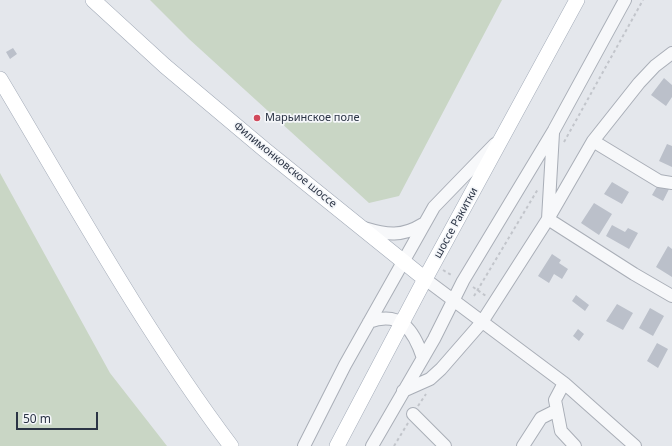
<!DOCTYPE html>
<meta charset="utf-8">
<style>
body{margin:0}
#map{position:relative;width:672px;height:446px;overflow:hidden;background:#e4e7ec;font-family:"Noto Sans",sans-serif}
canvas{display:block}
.scale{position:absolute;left:16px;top:412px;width:82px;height:18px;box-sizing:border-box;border:2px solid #2b3445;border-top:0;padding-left:5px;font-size:12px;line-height:14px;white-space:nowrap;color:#2b3445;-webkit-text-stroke:3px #f4f6f9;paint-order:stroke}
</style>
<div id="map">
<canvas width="672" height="446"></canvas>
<div class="scale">50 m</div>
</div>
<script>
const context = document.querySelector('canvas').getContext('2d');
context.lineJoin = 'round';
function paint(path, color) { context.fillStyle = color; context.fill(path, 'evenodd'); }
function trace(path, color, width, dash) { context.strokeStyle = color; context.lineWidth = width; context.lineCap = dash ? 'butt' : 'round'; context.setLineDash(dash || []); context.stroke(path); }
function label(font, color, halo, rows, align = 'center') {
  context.font = font + ' "Noto Sans",sans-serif'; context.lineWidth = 3.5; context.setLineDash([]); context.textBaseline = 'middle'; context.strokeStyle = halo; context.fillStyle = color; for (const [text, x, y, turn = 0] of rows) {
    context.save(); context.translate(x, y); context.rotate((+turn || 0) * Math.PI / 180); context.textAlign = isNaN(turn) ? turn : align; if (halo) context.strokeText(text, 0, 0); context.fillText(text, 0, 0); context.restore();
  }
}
const green = new Path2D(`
 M150,0H502L399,196L369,203L189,39Z
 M0,173L110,373L167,446H0Z`);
const building = new Path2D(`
 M13,48L17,54L10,59L6,52Z
 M664,78L672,85V97L666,106L651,95Z
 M667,144L672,146V167L659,161Z
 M612,182L629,192L622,204L604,194Z
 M659,183L669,189L663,201L652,195Z
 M594,203L612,214L599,235L581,223Z
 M612,225L625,232L628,228L638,233L629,249L606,236Z
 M668,246L672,249V277L656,267Z
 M552,254L561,260L559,263L568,269L562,279L554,274L549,283L538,276Z
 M576,295L589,305L585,311L572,301Z
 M617,304L633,313L623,330L606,321Z
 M650,308L664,316L653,336L639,328Z
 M578,329L584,334L579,341L573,336Z
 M657,343L668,349L658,368L647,361Z`);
const path = new Path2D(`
 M564,142L643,0
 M443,270L453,276
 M473,287L486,296
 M474,296L538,189
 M418,406L426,394
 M394,446L408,423`);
const minor = new Path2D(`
 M553,133L548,219L634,274L672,296
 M593,141L659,181L672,183
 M364,228C387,235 402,237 423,224
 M425,279L564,383L635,446
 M369,322C401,310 414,331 423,358
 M564,383L555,400L561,431L575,446
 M403,391L430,379L441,369L482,322L548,219L593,141L639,83L655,66L672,53
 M413,414L445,446
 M304,446L345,365L434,207L495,144
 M372,446L434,339L463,281L554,130L625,0
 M523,446L541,418L557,410`);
const major = new Path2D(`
 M93,0L165,66L265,150L425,279
 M0,79C74,203 144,330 231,446
 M337,446L425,279L577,0`);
const markers = [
 [257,118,4,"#d1495b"]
];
const poiNames = [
 ["Марьинское поле",265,118]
];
const streetNames = [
 ["Филимонковское шоссе",285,165,39],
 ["шоссе Ракитки",456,223,-61]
];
paint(green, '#c9d6c5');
paint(building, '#bbc0ca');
trace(minor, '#a9aeb7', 14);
trace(major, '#a3abb8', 16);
trace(path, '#c2c5cb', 2, [3, 3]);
trace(minor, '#f7f8fa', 12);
trace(major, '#fff', 15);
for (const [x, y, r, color] of markers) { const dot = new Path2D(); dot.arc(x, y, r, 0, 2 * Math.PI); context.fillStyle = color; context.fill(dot); trace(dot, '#f4f6f9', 1.5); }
label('11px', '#2b3445', '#f4f6f9', poiNames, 'left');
label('11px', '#2b3445', '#f4f6f9', streetNames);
</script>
